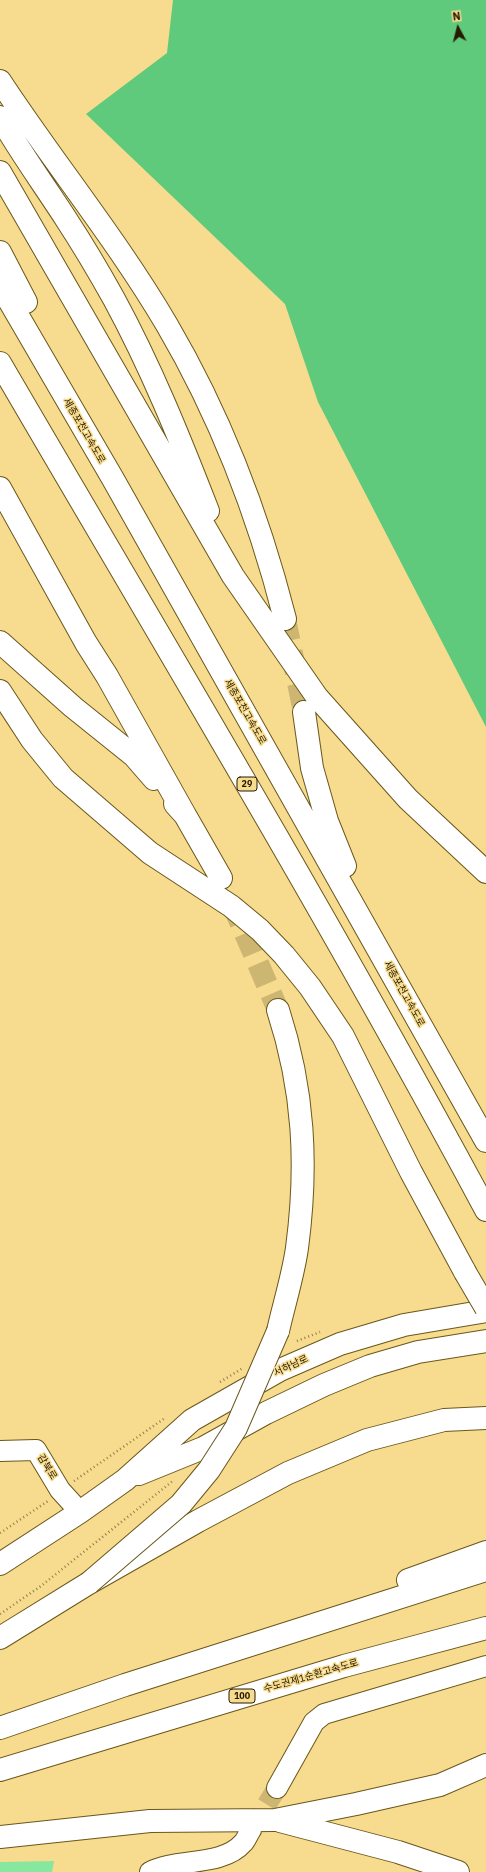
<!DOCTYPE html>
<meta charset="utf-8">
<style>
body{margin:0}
#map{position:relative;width:486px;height:1872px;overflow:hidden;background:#f7db8e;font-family:"IBM Plex Sans",sans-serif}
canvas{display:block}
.north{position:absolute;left:438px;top:8px;width:40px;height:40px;-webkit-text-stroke:3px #f7db8e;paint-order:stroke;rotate:353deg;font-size:11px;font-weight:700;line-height:16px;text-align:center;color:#261b00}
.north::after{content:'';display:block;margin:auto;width:14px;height:18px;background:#261b00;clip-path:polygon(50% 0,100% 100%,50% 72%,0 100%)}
</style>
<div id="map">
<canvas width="486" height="1872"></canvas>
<div class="north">N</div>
</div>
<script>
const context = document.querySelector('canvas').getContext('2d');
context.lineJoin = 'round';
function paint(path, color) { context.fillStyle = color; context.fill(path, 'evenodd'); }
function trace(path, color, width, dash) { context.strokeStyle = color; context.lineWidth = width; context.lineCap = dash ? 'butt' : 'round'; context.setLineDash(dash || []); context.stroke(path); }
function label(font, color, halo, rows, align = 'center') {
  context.font = font + ' "IBM Plex Sans","Noto Sans KR",sans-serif'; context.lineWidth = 3; context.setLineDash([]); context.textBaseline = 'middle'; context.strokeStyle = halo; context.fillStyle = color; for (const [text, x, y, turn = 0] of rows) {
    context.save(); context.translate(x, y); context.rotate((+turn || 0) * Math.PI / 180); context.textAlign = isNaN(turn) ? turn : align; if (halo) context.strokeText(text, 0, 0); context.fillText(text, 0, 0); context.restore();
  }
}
const green = new Path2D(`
 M54,1861L52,1872H0V1862Z`);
const forest = new Path2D(`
 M173,0H486V727L318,402L285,304L86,114L167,53Z`);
const minorTunnel = new Path2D(`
 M251,1830L277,1788`);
const highwayTunnel = new Path2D(`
 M285,619L304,712
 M232,903L278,1010`);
const path = new Path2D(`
 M297,1341L320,1332
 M220,1382L243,1368
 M74,1481L165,1418
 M0,1533L48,1501
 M0,1614L41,1586L174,1480`);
const minor = new Path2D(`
 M0,1451L36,1450L60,1490L80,1512
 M277,1788L314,1722L324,1714L486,1666
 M150,1872C176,1858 222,1867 243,1843C246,1840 248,1834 251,1830`);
const major = new Path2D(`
 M139,1474L203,1448L266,1413L324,1385L370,1366L418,1352L486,1341
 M0,1564L80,1512L125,1480L192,1420L280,1370L340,1344L404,1325L486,1311`);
const highway = new Path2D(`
 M0,81C54,163 117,240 167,325C221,417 259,517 285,619
 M0,117C20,152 44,185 66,219C83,245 99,272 114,299C151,367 180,439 208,511
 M0,172L233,576L317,697L408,799L486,872
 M0,252L26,302
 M0,285L113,479L486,1141
 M0,363C164,644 332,923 486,1210
 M0,488L86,643L107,676L185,815
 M0,642L73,707L134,756L154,779
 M0,691L32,740L63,778L150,853L231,906L260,930L284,955L310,987L343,1036L411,1172L465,1272
 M304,712L312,768L327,821L345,866
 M175,804L185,815L221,878
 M278,1331C284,1304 293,1276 297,1248C308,1165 304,1090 278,1010
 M408,1580L486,1552
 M0,1638L89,1583L198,1521L288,1473L367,1440L444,1420L486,1418
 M0,1728L125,1685L486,1570
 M0,1770L344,1666L486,1628
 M280,1821L398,1852L458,1872
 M0,1837L150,1821L275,1820L356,1804L440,1785L486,1765`);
const highwayBridge = new Path2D(`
 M465,1272L486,1308
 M89,1583L181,1504L209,1470L236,1428L278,1331`);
const shields = [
 [247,784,20],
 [242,1696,26]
];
const shieldNames = [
 ["29",247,784],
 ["100",242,1696]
];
const streetNames = [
 ["세종포천고속도로",84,431,60],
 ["세종포천고속도로",245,712,60],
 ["세종포천고속도로",404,994,61],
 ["서하남로",291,1366,-25],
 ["감북로",47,1467,58],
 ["수도권제1순환고속도로",311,1676,-16]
];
paint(green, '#87e79e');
paint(forest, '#5fca7c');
trace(minorTunnel, '#cdb572', 20, [20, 10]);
trace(highwayTunnel, '#cdb572', 22, [22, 11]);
trace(minor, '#6a571b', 22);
trace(major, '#6a571b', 24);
trace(highway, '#6a571b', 24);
trace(path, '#927e49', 2.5, [1, 3]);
trace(minor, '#fff', 20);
trace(major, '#fff', 22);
trace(highway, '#fff', 22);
trace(highwayBridge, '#6a571b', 24, []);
trace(highwayBridge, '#fff', 22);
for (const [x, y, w] of shields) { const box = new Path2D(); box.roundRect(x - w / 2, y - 7, w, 14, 3); context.fillStyle = '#f7db8e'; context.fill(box); trace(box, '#261b00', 1); }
label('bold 9px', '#261b00', null, shieldNames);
label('10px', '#261b00', '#f7db8e', streetNames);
</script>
